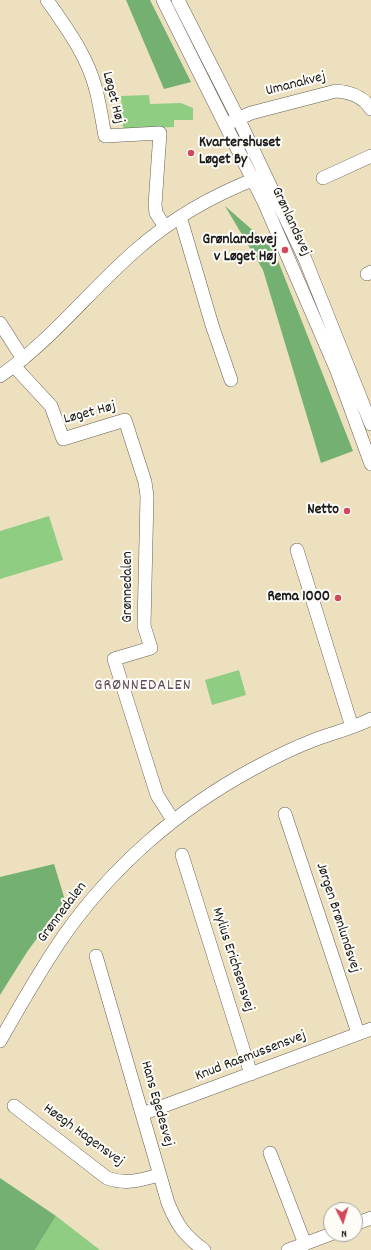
<!DOCTYPE html>
<meta charset="utf-8">
<style>
body{margin:0}
#map{position:relative;width:371px;height:1250px;overflow:hidden;background:#ede0bf;font-family:Dekko,sans-serif}
canvas{display:block}
.north{position:absolute;left:323px;top:1202px;width:40px;height:40px;box-sizing:border-box;background:#fdfcf7;border:1px solid #a3a29f;border-radius:50%;rotate:175deg;font-size:11px;font-weight:700;line-height:16px;text-align:center;color:#1c1c1c}
.north::after{content:'';display:block;margin:auto;width:14px;height:18px;background:#d1495b;clip-path:polygon(50% 0,100% 100%,50% 72%,0 100%)}
</style>
<div id="map">
<canvas width="371" height="1250"></canvas>
<div class="north">N</div>
</div>
<script>
const context = document.querySelector('canvas').getContext('2d');
context.lineJoin = 'round';
function paint(path, color) { context.fillStyle = color; context.fill(path, 'evenodd'); }
function trace(path, color, width, dash) { context.strokeStyle = color; context.lineWidth = width; context.lineCap = dash ? 'butt' : 'round'; context.setLineDash(dash || []); context.stroke(path); }
function label(font, color, halo, rows, align = 'center') {
  context.font = font + ' Dekko,sans-serif'; context.lineWidth = 4; context.setLineDash([]); context.textBaseline = 'middle'; context.strokeStyle = halo; context.fillStyle = color; for (const [text, x, y, turn = 0] of rows) {
    context.save(); context.translate(x, y); context.rotate((+turn || 0) * Math.PI / 180); context.textAlign = isNaN(turn) ? turn : align; if (halo) context.strokeText(text, 0, 0); context.fillText(text, 0, 0); context.restore();
  }
}
const green = new Path2D(`
 M149,95L150,104L181,103L193,108V120H174V127L123,129L121,96Z
 M49,516L63,560L0,579V531Z
 M239,670L246,695L212,705L205,680Z
 M56,1216L100,1250H35Z`);
const forest = new Path2D(`
 M126,0H150L191,82L164,89Z
 M225,206L273,248L353,451L321,463L263,270Z
 M54,864L65,900L27,952L0,995V877Z
 M0,1178L56,1216L35,1250H0Z`);
const minor = new Path2D(`
 M47,0C66,27 88,57 96,90C100,105 102,120 105,136L160,133L155,205L156,213L165,227
 M163,0L264,202L337,371L371,464
 M178,0L238,118L305,259L371,424
 M231,122L251,113L336,91C350,92 363,96 371,109
 M323,178L371,156
 M179,218L182,223L212,325L231,380
 M367,274L371,272
 M0,323L23,359
 M14,366L51,406L63,439L125,420L145,482L147,496L144,626L151,648L114,659L157,795L173,820
 M0,376C51,341 89,291 135,251C171,219 215,194 260,177
 M297,550L352,727
 M285,814L358,1033
 M182,855L251,1074
 M96,956L168,1203C177,1225 184,1235 204,1250
 M0,1041C20,1006 40,970 63,937C111,868 177,810 251,770C271,759 293,748 314,740C333,733 353,728 371,719
 M14,1106L107,1178C127,1185 139,1180 159,1175
 M142,1114L371,1029
 M270,1153L305,1244
 M355,1224L371,1218
 M288,1250L331,1234`);
const markers = [
 [191,153,4,"#d1495b"],
 [285,250,4,"#d1495b"],
 [347,511,4,"#d1495b"],
 [338,598,4,"#d1495b"]
];
const streetNames = [
 ["Umanakvej",296,85,-14],
 ["Løget Høj",112,98,76],
 ["Grønlandsvej",290,222,65],
 ["Løget Høj",90,414,-15],
 ["Grønnedalen",129,587,-90],
 ["Grønnedalen",63,913,-53],
 ["Jørgen Brønlundsvej",337,918,72],
 ["Mylius Erichsensvej",232,960,72],
 ["Knud Rasmussensvej",251,1057,-21],
 ["Hans Egedesvej",156,1104,74],
 ["Høegh Hagensvej",83,1136,36]
];
const poiNames = [
 ["Kvartershuset",199,144,"left"],
 ["Løget By",199,161,"left"],
 ["Grønlandsvej",277,241],
 ["v Løget Høj",277,258],
 ["Netto",339,511],
 ["Rema 1000",330,598]
];
const neighbourhoodNames = [
 ["GRØNNEDALEN",143,687]
];
paint(green, '#8fcd83');
paint(forest, '#73b071');
trace(minor, '#656155', 14);
trace(minor, '#fff', 13);
for (const [x, y, r, color] of markers) { const dot = new Path2D(); dot.arc(x, y, r, 0, 2 * Math.PI); context.fillStyle = color; context.fill(dot); trace(dot, '#fdfcf7', 1.5); }
label('15px', '#1c1c1c', '#fdfcf7', streetNames);
label('bold 15px', '#1c1c1c', '#fdfcf7', poiNames, 'right');
context.letterSpacing = '1px';
label('16px', '#614a59', '#fdfcf7', neighbourhoodNames);
context.letterSpacing = '0px';
</script>
